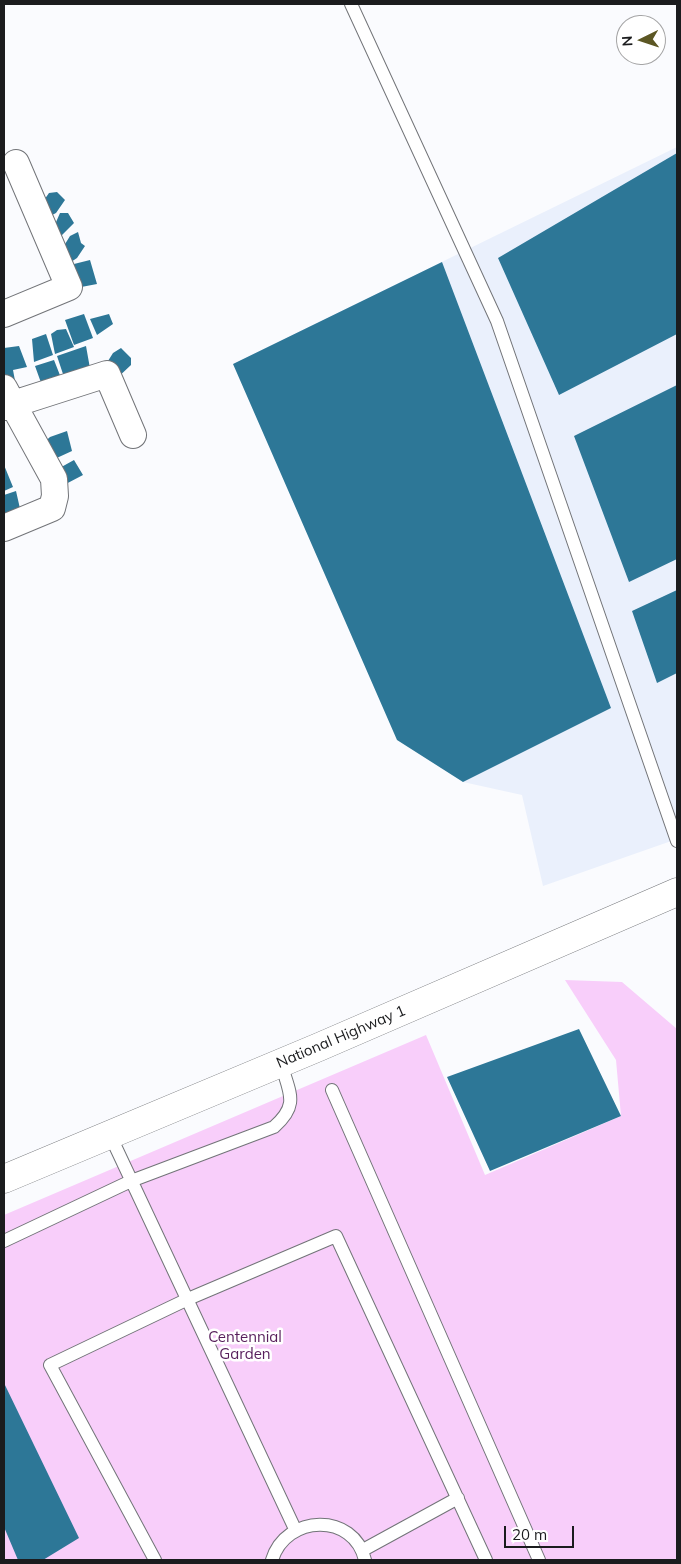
<!DOCTYPE html>
<style>
body{margin:0}
#map{position:relative;width:681px;height:1564px;overflow:hidden;background:#fafbfe;font-family:Mulish,sans-serif}
canvas{display:block}
.frame{position:absolute;inset:0;border:5px solid #1b1c1e;pointer-events:none}
.north{position:absolute;left:616px;top:15px;width:50px;height:50px;box-sizing:border-box;background:#fff;border:1px solid #a4a4a5;border-radius:50%;rotate:266deg;font-size:14px;font-weight:700;line-height:20px;text-align:center;color:#1b1c1e}
.north::after{content:'';display:block;margin:auto;width:18px;height:22px;background:#5c5724;clip-path:polygon(50% 0,100% 100%,50% 72%,0 100%)}
.scale{position:absolute;left:504px;top:1526px;width:70px;height:22px;box-sizing:border-box;border:2px solid #1b1c1e;border-top:0;padding-left:6px;font-size:15px;line-height:18px;white-space:nowrap;color:#1b1c1e;-webkit-text-stroke:4px #fff;paint-order:stroke}
</style>
<div id="map">
<canvas width="681" height="1564"></canvas>
<div class="frame"></div>
<div class="north">N</div>
<div class="scale">20 m</div>
</div>
<script>
const context = document.querySelector('canvas').getContext('2d');
context.lineJoin = 'round';
function paint(path, color) { context.fillStyle = color; context.fill(path, 'evenodd'); }
function trace(path, color, width, dash) { context.strokeStyle = color; context.lineWidth = width; context.lineCap = dash ? 'butt' : 'round'; context.setLineDash(dash || []); context.stroke(path); }
function label(font, color, halo, rows, align = 'center') {
  context.font = font + ' Mulish,sans-serif'; context.lineWidth = 5; context.setLineDash([]); context.textBaseline = 'middle'; context.strokeStyle = halo; context.fillStyle = color; for (const [text, x, y, turn = 0] of rows) {
    context.save(); context.translate(x, y); context.rotate((+turn || 0) * Math.PI / 180); context.textAlign = isNaN(turn) ? turn : align; if (halo) context.strokeText(text, 0, 0); context.fillText(text, 0, 0); context.restore();
  }
}
const built = new Path2D(`
 M677,147V839L543,886L522,795L463,782L233,364Z`);
const green = new Path2D(`
 M565,980L622,982L677,1029V1560H4V1215L426,1035L485,1175L621,1116L616,1060Z`);
const building = new Path2D(`
 M677,153V334L559,395L498,258Z
 M57,192L65,200L56,213L50,216L42,203L49,193Z
 M60,213H68L74,223L59,238L53,229Z
 M78,232L81,243L85,246L77,258L71,262L62,249L70,236Z
 M90,260L97,284L76,288L74,264Z
 M442,262L611,708L463,782L397,740L233,364Z
 M84,314L93,338L74,345L65,320Z
 M109,314L113,324L97,335L90,319Z
 M66,329L74,347L55,354L51,334L57,330Z
 M46,334L53,355L34,362L32,339Z
 M19,346L27,367L13,370L16,386L4,380V348Z
 M86,346L91,374L67,386L57,356Z
 M121,348L131,358V365L115,380L103,369L113,353Z
 M54,360L63,383L44,391L35,366Z
 M677,385V559L629,582L574,436Z
 M67,431L72,451L48,462L37,449L50,437Z
 M74,460L83,475L62,486L56,470Z
 M4,465L13,487L4,491Z
 M16,491L21,513L4,515V495Z
 M677,590V673L657,683L632,611Z
 M579,1029L621,1116L490,1171L447,1077Z
 M4,1383L79,1538L43,1560H18L4,1527Z`);
const service = new Path2D(`
 M351,4L497,321L677,841
 M332,1090L539,1560
 M110,1135L295,1529
 M4,1241L131,1181L274,1127C300,1104 289,1093 281,1063
 M363,1550L458,1498
 M155,1560L50,1365L188,1299L336,1236L486,1560
 M272,1560C286,1514 354,1512 365,1560`);
const minor = new Path2D(`
 M4,314L69,287L16,163
 M4,388L54,479L55,496L52,508L4,528
 M4,407L107,374L133,435`);
const trunk = new Path2D(`
 M4,1179L319,1047L677,892`);
const streetNames = [
 ["National Highway 1",341,1037,-23]
];
const parkNames = [
 ["Centennial",245,1337],
 ["Garden",245,1354]
];
paint(built, '#eaf0fc');
paint(green, '#f8cefa');
paint(building, '#2d7797');
trace(service, '#727478', 14);
trace(minor, '#727478', 28);
trace(trunk, '#727478', 29);
trace(service, '#fff', 12);
trace(minor, '#fff', 26);
trace(trunk, '#fff', 28);
label('15px', '#1b1c1e', '#fff', streetNames);
label('15px', '#571e5b', '#fff', parkNames);
</script>
